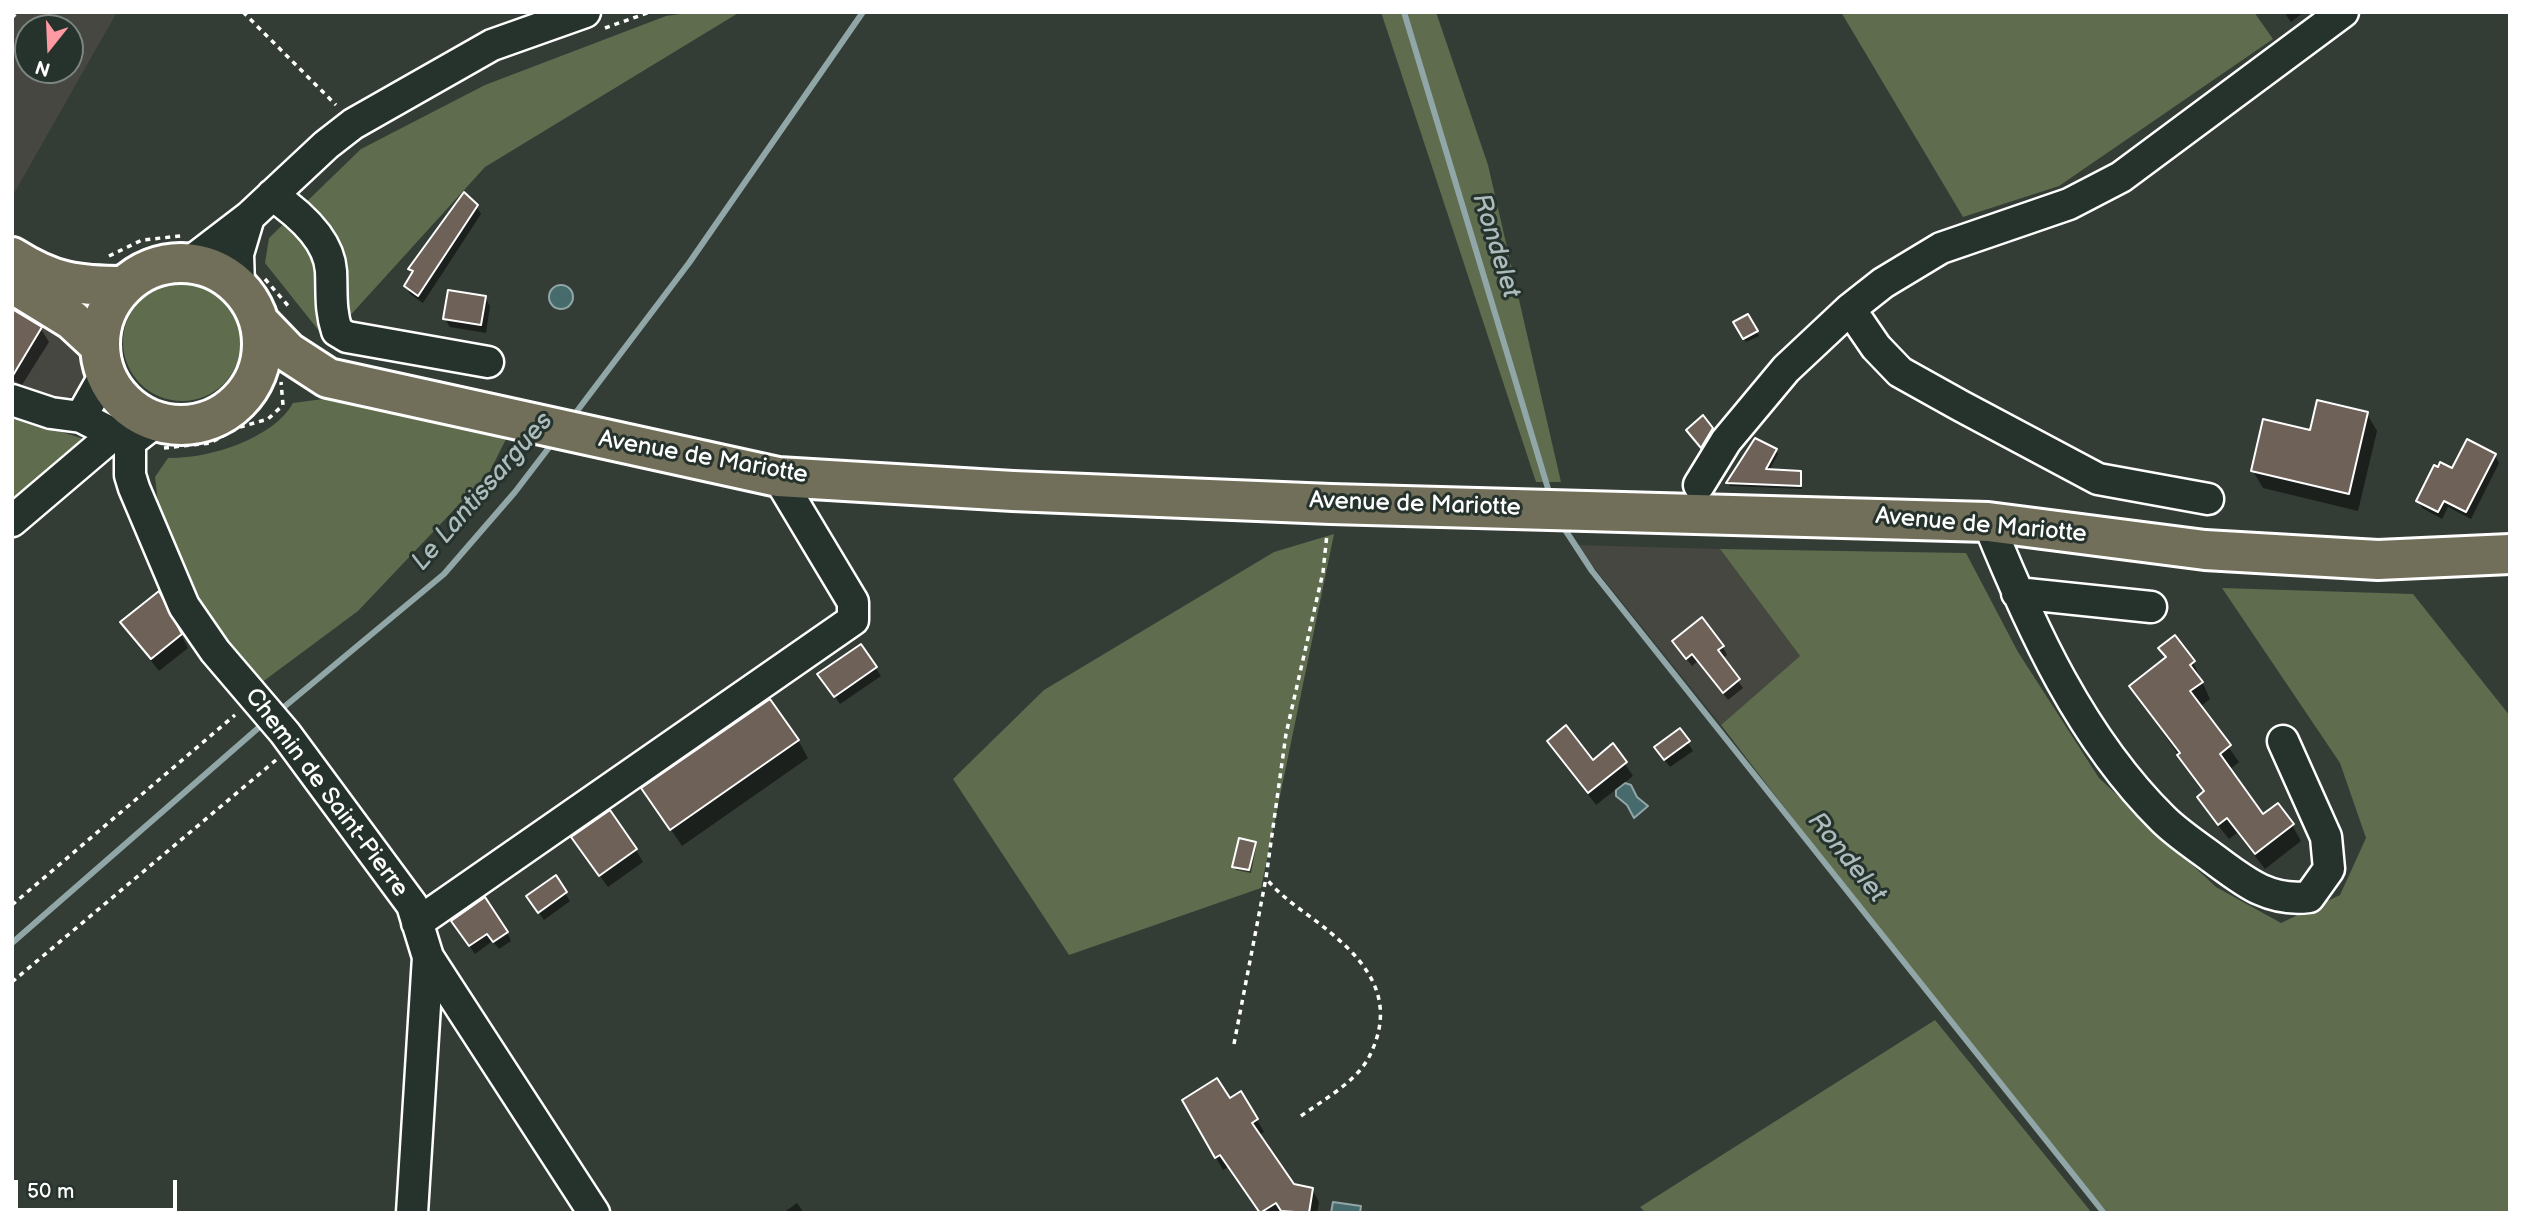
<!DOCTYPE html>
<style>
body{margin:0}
#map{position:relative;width:2522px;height:1225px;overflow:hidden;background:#343c36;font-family:"Balsamiq Sans",sans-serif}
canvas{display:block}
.frame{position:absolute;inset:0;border:14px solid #fff;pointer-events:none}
.north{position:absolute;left:14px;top:14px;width:70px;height:70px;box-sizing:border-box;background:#26332d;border:2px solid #7d8581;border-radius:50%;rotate:198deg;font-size:19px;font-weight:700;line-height:28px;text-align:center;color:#fff}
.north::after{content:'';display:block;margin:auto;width:24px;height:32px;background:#ff9aa2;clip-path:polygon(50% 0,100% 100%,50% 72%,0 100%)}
.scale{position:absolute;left:14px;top:1180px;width:163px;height:32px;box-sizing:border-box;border:4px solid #fff;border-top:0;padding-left:9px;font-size:21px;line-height:24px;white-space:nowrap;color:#fff;-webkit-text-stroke:5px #26332d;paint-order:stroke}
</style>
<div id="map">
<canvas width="2522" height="1225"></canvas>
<div class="frame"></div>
<div class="north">N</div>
<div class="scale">50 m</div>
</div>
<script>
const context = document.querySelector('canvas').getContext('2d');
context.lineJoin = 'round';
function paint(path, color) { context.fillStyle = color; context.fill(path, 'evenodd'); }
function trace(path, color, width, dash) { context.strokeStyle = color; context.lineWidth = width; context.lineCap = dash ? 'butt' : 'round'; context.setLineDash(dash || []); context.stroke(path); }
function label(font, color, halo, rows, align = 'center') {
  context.font = font + ' "Balsamiq Sans",sans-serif'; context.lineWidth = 6; context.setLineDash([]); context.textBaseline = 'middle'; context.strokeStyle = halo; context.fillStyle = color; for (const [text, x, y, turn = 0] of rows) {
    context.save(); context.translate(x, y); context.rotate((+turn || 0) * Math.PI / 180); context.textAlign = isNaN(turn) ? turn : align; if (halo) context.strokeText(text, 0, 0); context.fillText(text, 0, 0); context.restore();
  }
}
const built = new Path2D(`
 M12,12H117L12,197ZM28,28H70V70H28Z
 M12,299L85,353L92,379L83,393L54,401L12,391Z
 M1576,545L1720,549L1800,656L1721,725Z`);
const green = new Path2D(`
 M695,12H740L485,167L327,341L265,263L269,238L361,149L485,85L666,16Z
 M1381,12H1436L1488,165L1561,482H1536Z
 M1841,12H2254L2273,39L2059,186L1963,217Z
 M123 342a59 59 0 1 1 118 0a59 59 0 1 1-118 0Z
 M331,398L506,439L489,473L358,611L261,683L204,611L161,529L155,477L168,458C208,459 273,439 293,403Z
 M12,416L93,442L12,511Z
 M1334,534L1261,888L1069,955L953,779L1044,690L1274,552Z
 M1720,549L1966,553L2018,652L2099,778L2216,887L2281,923L2340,895L2366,838L2340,763L2222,588L2413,594L2510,716V1213H2108L1944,1015L1721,725L1800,656Z
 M1935,1020L2092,1213H1646L1640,1207Z`);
const water = new Path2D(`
 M549 297a12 12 0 1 1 24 0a12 12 0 1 1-24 0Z
 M1625,783L1631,785L1637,797L1648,806L1634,818L1627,805L1616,796V790Z
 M1333,1202L1361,1206L1360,1213H1331Z`);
const shadow = new Path2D(`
 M2284,12H2304L2291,22Z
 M476,206L481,214L423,303L410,294L406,286L413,274L410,269Z
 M485,298L490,306L486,333L450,327L445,319Z
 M12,311L41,329L49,342L22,385L12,379Z
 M1748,316L1759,336L1746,342L1735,323Z
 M2367,414L2377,431L2358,511L2263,488L2253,471L2311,432Z
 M1712,429L1717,437L1706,455L1688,431Z
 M1776,450L1778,454L1769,471L1800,473L1802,489L1730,486L1728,483Z
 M2495,455L2499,463L2471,519L2448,507L2442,519L2422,508L2418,501L2439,469L2452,471Z
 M158,594L188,648L159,671L122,623Z
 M861,646L881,676L840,704L825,682Z
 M1723,647L1727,655L1722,659L1743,688L1728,700L1698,661L1692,666L1679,650Z
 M2160,648L2193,662L2210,699L2200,707L2239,762L2229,770L2263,817L2292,825L2301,841L2265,869L2237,833L2229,839L2208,813L2199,797L2205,793L2131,687L2167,659Z
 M1680,730L1693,751L1670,767L1661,755Z
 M798,740L808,758L682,846L644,789Z
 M1549,741L1593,763L1613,746L1633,776L1596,805Z
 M1254,843L1256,847L1251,873L1236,870L1234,866Z
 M581,850H636L643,862L608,887Z
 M565,893L570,901L544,920L533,904Z
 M458,929L506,931L475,954Z
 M508,934L511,941L499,949L494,943Z
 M1241,1093L1264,1132L1259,1135L1293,1186L1312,1189L1319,1202L1317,1213H1260L1228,1167L1223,1170L1184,1101H1229Z
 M797,1203L804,1213H783Z`);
const stream = new Path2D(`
 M1404,12L1549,492
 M571,419L689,263L863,12
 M1562,525L1592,571L2104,1213
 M278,712L444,574L515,492L554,441
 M12,943L264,723`);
const building = new Path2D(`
 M464,192L478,205L418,296L404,286L413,271L408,269Z
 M448,290L486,296L481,325L443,319Z
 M12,309L42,327L12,377Z
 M1748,314L1758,331L1743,339L1733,322Z
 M2317,400L2368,412L2349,494L2251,471L2263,419L2310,430Z
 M1703,415L1713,428L1701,448L1686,430Z
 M1755,438L1777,449L1766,469L1801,471V486L1726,483Z
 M2467,439L2496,454L2466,512L2444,501L2438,512L2416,501L2434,465L2438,467L2440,462L2452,468Z
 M159,591L182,634L151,659L120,622Z
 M1702,617L1724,646L1718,650L1740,679L1723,693L1692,654L1686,659L1672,641Z
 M2175,635L2195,661L2190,665L2203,682L2190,691L2231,745L2220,754L2263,814L2278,803L2294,824L2255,854L2227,818L2218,825L2197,797L2204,791L2177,755L2180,753L2129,686L2166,657L2158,648Z
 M861,644L877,667L834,697L817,674Z
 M770,699L799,740L670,830L641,788Z
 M1566,725L1593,760L1613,743L1627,762L1588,793L1547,741Z
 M1680,728L1690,741L1664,760L1654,747Z
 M610,810L637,849L599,876L571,837Z
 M1239,838L1256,842L1249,870L1232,867Z
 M556,875L567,892L538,913L526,896Z
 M485,897L508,932L493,942L487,934L469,946L451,921Z
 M1217,1078L1230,1098L1241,1091L1258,1119L1252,1123L1294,1184L1313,1188L1309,1213L1281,1211L1276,1203L1260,1213L1220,1155L1215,1158L1182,1100Z`);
const path = new Path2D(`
 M243,12L336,105
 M12,18L17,12
 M605,28L650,12
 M109,256L142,240L181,236
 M265,279L290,308
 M164,448L210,443L240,427L268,419L283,405L281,382
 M12,905L235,715
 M12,982L276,760
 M1234,1044L1266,878
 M1301,1116C1323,1100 1356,1082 1369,1057C1396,1004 1372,967 1331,933C1310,915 1283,900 1266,878L1286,734L1323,572L1327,534`);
const minor = new Path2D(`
 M272,195C297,212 329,239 331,271C332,293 330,310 337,331L347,337L488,362
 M189,263L249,217L326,145L353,124L492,45L585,12
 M239,286L238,254L249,217
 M1850,309L1876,347L1900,372L1961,406L2098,479L2208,499
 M12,400L51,413L81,417L130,442
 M81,417L106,373
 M130,442V475L134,488L184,606L215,651L285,733L412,905L428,957L412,1213
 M130,442L157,421
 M1699,485L1726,441L1786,369L1850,309L1883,283L1941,248L2069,204L2121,177L2343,12
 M12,521L113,435
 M1988,522C2031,628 2081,738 2163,819C2178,834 2197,846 2214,859C2245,882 2269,902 2309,897L2329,869L2326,837L2283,741
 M2017,593L2151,607
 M417,923L853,620V602L778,477
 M428,957L594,1213`);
const major = new Path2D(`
 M12,257C53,283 77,286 124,286
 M100 344a81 81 0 1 1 162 0a81 81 0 1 1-162 0Z
 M12,283L72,320L100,346
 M261,324L288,352L328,378L778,477L1013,491L1331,504L1988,522L2205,550L2378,560L2510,554`);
const streetNames = [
 ["Avenue de Mariotte",703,458,10],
 ["Avenue de Mariotte",1415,505,2],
 ["Avenue de Mariotte",1981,526,5],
 ["Chemin de Saint-Pierre",326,793,53]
];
const waterNames = [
 ["Rondelet",1495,246,73],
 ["Le Lantissargues",483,492,-49],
 ["Rondelet",1846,858,51]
];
paint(built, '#454740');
paint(green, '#5f6c4e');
paint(water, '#476a6c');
trace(water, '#91a6a7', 2);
paint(shadow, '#0007');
trace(stream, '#91a6a7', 6);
paint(building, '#6d6158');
trace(building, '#fff', 2);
trace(minor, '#fff', 35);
trace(major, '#fff', 44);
trace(path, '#fff', 3.5, [5, 5]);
trace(minor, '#26332d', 30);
trace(major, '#716e59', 38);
label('24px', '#fff', '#26332d', streetNames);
label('italic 26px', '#acbcbd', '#26332d', waterNames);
</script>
